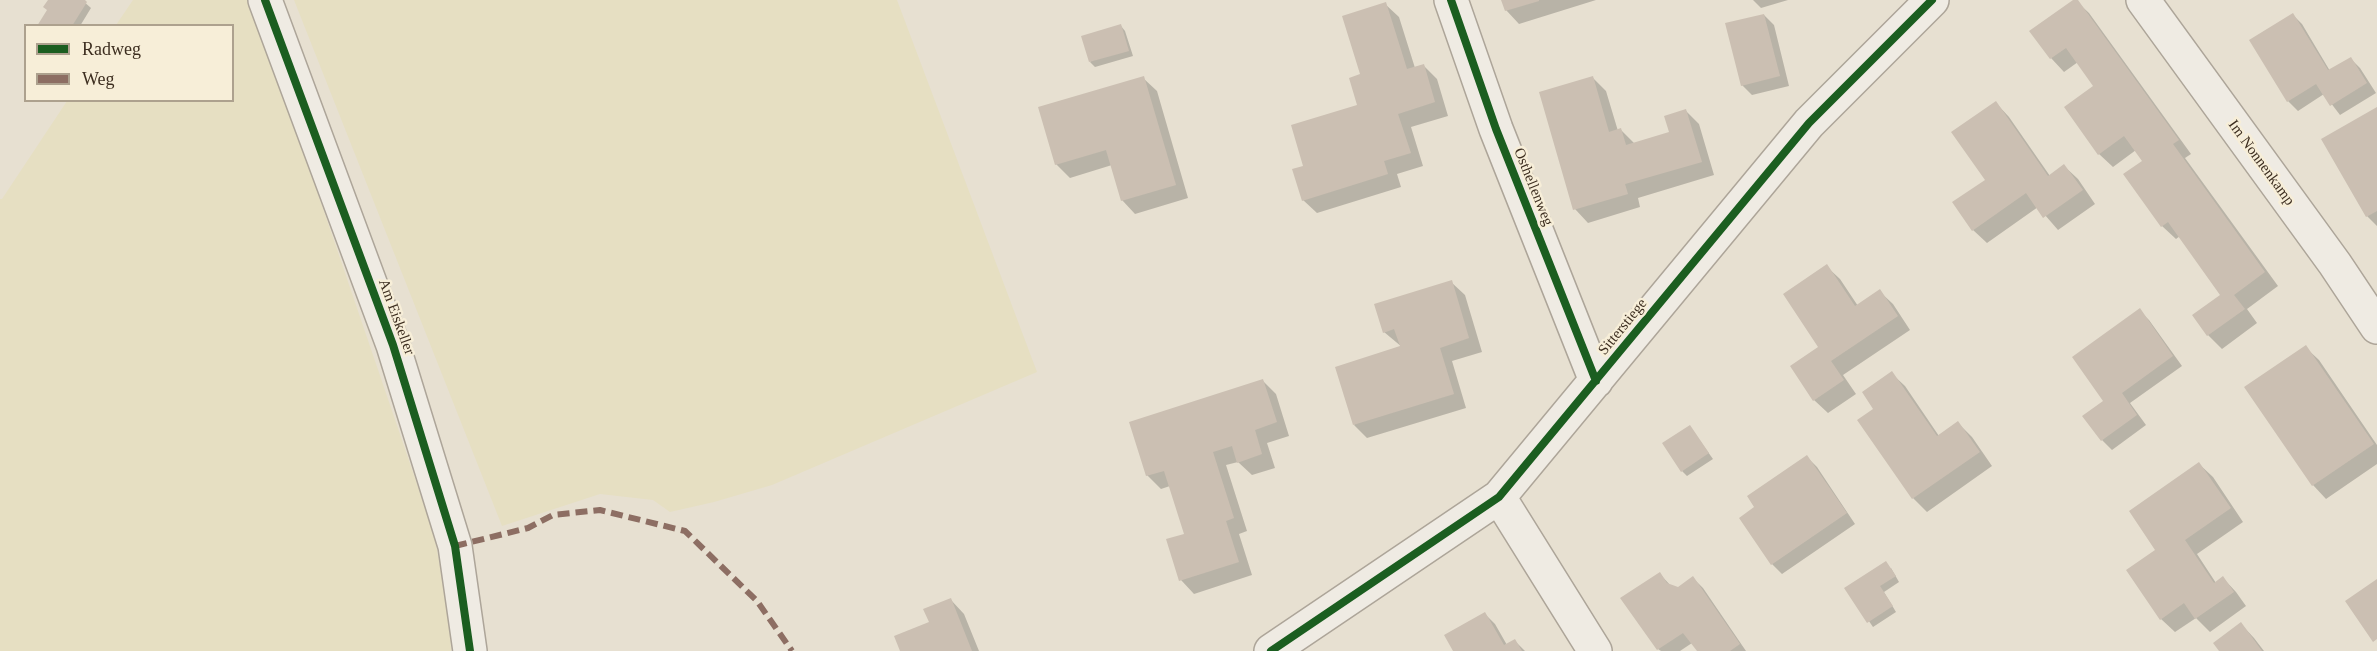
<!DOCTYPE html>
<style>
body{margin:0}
#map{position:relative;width:2377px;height:651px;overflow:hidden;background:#e7e0d1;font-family:Georgia,serif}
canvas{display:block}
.legend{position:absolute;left:24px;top:24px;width:210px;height:78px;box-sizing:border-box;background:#f7eed8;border:2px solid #ada18e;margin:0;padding:8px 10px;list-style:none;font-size:18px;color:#3d2e20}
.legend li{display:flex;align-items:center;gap:12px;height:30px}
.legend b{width:30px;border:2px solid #ada18e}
</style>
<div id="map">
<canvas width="2377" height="651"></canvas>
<ul class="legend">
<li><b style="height:8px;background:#1b5e20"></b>Radweg</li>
<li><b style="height:8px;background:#8d6e63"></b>Weg</li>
</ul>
</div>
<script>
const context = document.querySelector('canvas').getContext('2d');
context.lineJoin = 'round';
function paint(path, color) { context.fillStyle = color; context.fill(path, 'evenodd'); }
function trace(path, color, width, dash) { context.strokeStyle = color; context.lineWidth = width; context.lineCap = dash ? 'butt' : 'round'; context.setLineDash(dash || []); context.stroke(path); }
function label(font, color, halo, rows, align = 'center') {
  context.font = font + ' Georgia,serif'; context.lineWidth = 5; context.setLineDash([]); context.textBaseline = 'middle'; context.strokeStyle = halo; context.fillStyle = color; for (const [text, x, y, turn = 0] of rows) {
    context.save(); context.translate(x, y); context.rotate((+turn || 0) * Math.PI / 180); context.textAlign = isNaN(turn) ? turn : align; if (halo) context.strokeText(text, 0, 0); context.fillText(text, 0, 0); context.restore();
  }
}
const farmland = new Path2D(`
 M133,0H252L434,534L450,621L451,651H0V199H2L67,101L232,100V26L116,25Z
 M294,0H897L1037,372L772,485L714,502L670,512L653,500L600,494L502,526Z`);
const shadow = new Path2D(`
 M50,0H82L91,8L80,26H39L48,11Z
 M1503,0H1596L1519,24L1506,10Z
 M1753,0H1788L1761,8Z
 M2075,0L2089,13L2191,154L2185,158L2278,286L2247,309L2257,323L2222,349L2208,335L2194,316L2222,295L2180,236L2176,239L2162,226L2144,161L2136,150L2113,167L2099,154L2095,86L2078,62L2064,72L2051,58Z
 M1385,4L1399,17L1415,68L1423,65L1437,79L1448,116L1411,127L1423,166L1397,174L1401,187L1317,213L1303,200L1305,167L1359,106L1362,75Z
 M1764,15L1774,25L1789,86L1752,95L1742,85Z
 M2293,15L2302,24L2330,71L2351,59L2360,68L2376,93L2340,115L2324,94L2298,111L2288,101Z
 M1121,26L1125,31L1133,56L1095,67L1090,62Z
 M1143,78L1157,91L1188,198L1135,214L1122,200L1112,165L1070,178L1056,164Z
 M1593,78L1606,91L1618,131L1621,130L1635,144L1671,133L1686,111L1699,124L1714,175L1638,198L1640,207L1588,223L1575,209Z
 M1996,103L2009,117L2050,176L2064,166L2078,179L2095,204L2058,230L2038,207L1987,243L1973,230L1987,181Z
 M2377,109V226L2367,216L2323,139Z
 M1826,266L1840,279L1858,306L1879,291L1893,304L1910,330L1843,375L1856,394L1828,413L1814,400Z
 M1451,282L1465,295L1482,352L1452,361L1466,408L1367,438L1354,425L1402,347L1384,332Z
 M2139,310L2149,320L2182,366L2130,403L2146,425L2112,450L2102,440L2105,401Z
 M2305,347L2319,360L2377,445V464L2326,499L2313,485Z
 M1891,373L1905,386L1939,436L1958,423L1972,437L1992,466L1927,512L1913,498L1859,421L1876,409Z
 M1263,381L1276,394L1289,436L1267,443L1275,468L1252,475L1238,462L1226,465L1247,531L1239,534L1252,575L1194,594L1181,580L1186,535L1170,486L1161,489L1147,475Z
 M1690,427L1713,459L1687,476L1682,471Z
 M1807,457L1817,467L1855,524L1782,574L1772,564L1756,507Z
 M2199,464L2213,477L2243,522L2197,554L2216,583L2223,578L2236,592L2246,606L2210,632L2196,618L2175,632L2161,619L2157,550Z
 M1891,568L1899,582L1884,592L1896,612L1873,627L1847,589Z
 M1660,574L1671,586L1679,588L1693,578L1703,588L1746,651H1699L1692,643L1680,651H1661L1658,649Z
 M951,600L964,614L979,651H902Z
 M1485,614L1495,624L1507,645L1514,640L1525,651H1455Z
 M2241,624L2254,638L2264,651H2221Z`);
const building = new Path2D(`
 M48,0H85L87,2L72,26H37L47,10L43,7Z
 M1501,0H1539V1L1505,11Z
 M2073,0H2078L2179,140L2173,144L2265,272L2234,295L2245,309L2207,336L2192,315L2220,295L2168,222L2161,227L2123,174L2142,161L2124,136L2098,155L2064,107L2093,86L2066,48L2050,59L2029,31Z
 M1386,2L1407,69L1424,64L1435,102L1398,114L1411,153L1384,161L1388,174L1302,201L1292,169L1303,166L1291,125L1357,105L1349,78L1360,74L1342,16Z
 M2293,13L2328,70L2351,57L2367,83L2330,106L2316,84L2287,102L2249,40Z
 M1764,14L1780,76L1741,86L1725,23Z
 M1121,24L1129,51L1089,62L1081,36Z
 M1144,76L1176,185L1121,201L1106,150L1055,165L1038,107Z
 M1593,76L1609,132L1621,128L1626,145L1669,132L1664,116L1686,109L1702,162L1625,184L1628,194L1573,210L1539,92Z
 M1996,101L2048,176L2064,164L2083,190L2043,218L2026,193L1972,231L1952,202L1985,180L1951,132Z
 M2377,107V211L2366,217L2321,139Z
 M1827,264L1855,306L1880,289L1898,316L1831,361L1844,380L1813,401L1790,366L1818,347L1783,294Z
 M1452,280L1469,338L1440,348L1454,394L1353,425L1335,367L1400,346L1394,329L1383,333L1374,304Z
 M2140,308L2173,356L2122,393L2137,415L2101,441L2082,416L2103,401L2072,357Z
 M2306,345L2374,444L2312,486L2244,387Z
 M1892,371L1937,436L1958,421L1980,452L1912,499L1857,420L1873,409L1862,392Z
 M1263,379L1277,422L1255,430L1262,454L1237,463L1232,446L1213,452L1234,518L1226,521L1239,562L1179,581L1166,539L1184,534L1164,471L1146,476L1129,422Z
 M1690,425L1709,453L1681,472L1662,443Z
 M1807,455L1847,513L1771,565L1739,518L1754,507L1747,496Z
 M2199,462L2231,508L2185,540L2214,583L2223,576L2234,592L2195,619L2184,603L2160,620L2126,570L2155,550L2129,511Z
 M1886,561L1896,576L1880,586L1893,606L1867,623L1844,588Z
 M1660,572L1667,583L1678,587L1693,576L1740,644L1730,651H1697L1683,633L1657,650L1620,598Z
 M2377,579V639L2373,642L2345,601Z
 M951,598L972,651H900L894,636L929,622L923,609Z
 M1485,612L1504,645L1515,639L1522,651H1453L1444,635Z
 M2241,622L2262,651H2219L2213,643Z`);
const minor = new Path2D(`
 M265,0L393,345L455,546L470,651
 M1451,0L1496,129L1596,381
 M2143,0L2335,264L2377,327
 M1499,497L1595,651
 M1271,651L1499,497L1809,123L1932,0`);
const quiet = new Path2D(`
 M455,546L528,528L553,515L600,510L685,531L757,601L792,651`);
const cycleway = new Path2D(`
 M265,0L393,345L455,546L470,651
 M1451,0L1496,129L1596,381
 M1271,651L1499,497L1809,123L1932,0`);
const streetNames = [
 ["Im Nonnenkamp",2261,163,54],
 ["Osthellenweg",1533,187,68],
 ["Am Eiskeller",396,317,70],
 ["Sitterstiege",1623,327,-51]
];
paint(farmland, '#e6dfc2');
paint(shadow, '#0003');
paint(building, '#cbbfb2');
trace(minor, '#ada599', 36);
trace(minor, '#efebe3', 33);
trace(quiet, '#8d6e63', 6, [12, 6]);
trace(cycleway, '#1b5e20', 8);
label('15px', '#3d2e20', '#f7eed8', streetNames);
</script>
